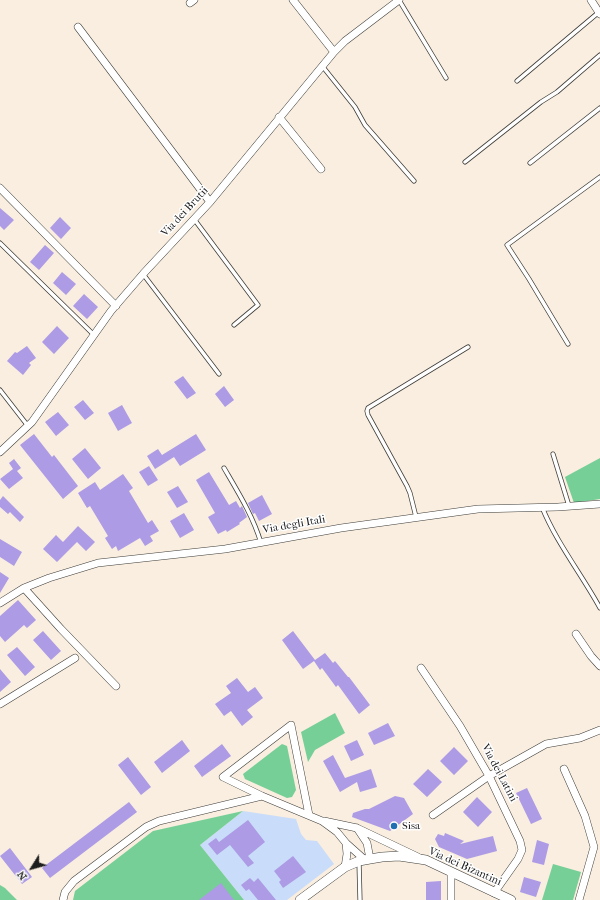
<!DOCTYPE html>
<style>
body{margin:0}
#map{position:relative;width:600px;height:900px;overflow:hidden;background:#f9eedf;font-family:"IM FELL French Canon",serif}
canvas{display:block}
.north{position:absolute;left:12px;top:848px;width:40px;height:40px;-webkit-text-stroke:3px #fff;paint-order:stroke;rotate:233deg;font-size:11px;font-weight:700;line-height:16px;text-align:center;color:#1c1c1c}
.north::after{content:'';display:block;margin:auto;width:14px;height:18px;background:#1c1c1c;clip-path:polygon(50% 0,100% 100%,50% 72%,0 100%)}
</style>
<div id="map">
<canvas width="600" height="900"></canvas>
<div class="north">N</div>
</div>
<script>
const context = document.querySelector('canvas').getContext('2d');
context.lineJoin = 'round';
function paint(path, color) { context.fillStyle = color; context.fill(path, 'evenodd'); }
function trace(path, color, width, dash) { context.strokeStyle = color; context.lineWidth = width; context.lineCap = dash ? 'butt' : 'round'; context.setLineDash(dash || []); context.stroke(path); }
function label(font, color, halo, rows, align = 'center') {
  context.font = font + ' "IM FELL French Canon",serif'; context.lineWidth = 3; context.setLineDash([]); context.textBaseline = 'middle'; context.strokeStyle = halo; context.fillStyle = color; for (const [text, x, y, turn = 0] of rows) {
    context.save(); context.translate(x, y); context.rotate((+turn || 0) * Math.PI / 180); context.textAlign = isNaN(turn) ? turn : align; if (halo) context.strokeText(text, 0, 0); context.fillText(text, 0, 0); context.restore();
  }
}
const built = new Path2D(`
 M243,811L296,819L301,834L306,840L317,841L334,864L287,900H244L200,845Z`);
const green = new Path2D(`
 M600,458V499L574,503L565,477Z
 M335,713L345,733L315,750L308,762L301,732Z
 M282,744L287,746L296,790L292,797L287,798L245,779L243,774Z
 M243,811L200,845L244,900H73L75,891L153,831Z
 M553,864L581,872L573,900H542Z
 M0,885L5,888L17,900H0Z`);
const building = new Path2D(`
 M0,208L14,220L4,230L0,226Z
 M60,217L71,228L61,239L50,228Z
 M45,245L54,253L39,270L30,262Z
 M62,272L76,284L66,295L53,283Z
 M84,294L98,307L87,319L73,306Z
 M57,326L69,338L54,354L42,342Z
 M27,346L36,358L29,363L31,365L23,375L7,361L15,352L17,353Z
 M183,376L196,393L187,399L174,382Z
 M224,386L234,400L225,407L215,394Z
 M83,400L94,413L85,420L74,407Z
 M122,405L132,423L118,431L108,413Z
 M58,412L69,425L56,436L45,422Z
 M34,434L52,457L54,455L78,486L63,499L20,445Z
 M196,434L206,450L180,466L174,457L155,469L147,456L158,449L162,455Z
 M85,448L101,468L88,479L72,459Z
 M14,459L21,468L17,471L23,478L9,489L0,479L13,469L9,463Z
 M149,466L158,480L148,486L139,472Z
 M209,472L229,505L236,501L240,508L242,506L247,517L239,523L240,524L227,532L226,530L218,534L208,517L215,513L196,480Z
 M123,474L133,488L129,491L148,523L152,520L159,531L150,536L153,541L145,546L140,538L118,551L116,546L112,549L105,538L108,536L90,506L87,508L78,493L95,482L100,490Z
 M178,486L188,502L177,508L167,492Z
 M262,495L272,514L259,521L255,513L253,514L248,503Z
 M3,496L24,517L20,522L10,512L8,514L0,507V500Z
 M184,513L194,530L180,538L170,521Z
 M78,526L95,542L86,551L77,542L57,562L43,549L56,535L63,542Z
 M0,539L22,552L14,566L0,557Z
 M0,572L9,578L0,593Z
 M18,600L36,620L27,628L24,625L5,642L0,636V616Z
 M43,631L61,651L51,660L33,640Z
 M293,631L315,660L325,653L333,663L335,661L348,677H349L370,705L359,714L338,685L336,687L322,668L320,670L314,661L303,669L282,640Z
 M17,647L35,667L25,676L7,655Z
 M0,669L11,682L0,692Z
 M237,678L248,692L255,687L263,698L247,710L253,717L242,726L231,711L224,716L215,704L231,693L226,686Z
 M388,723L395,736L374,745L368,733Z
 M182,740L190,751L162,773L154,762Z
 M357,740L364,755L351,761L344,746Z
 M222,744L231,756L202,777L194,766Z
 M454,747L468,761L454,775L440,761Z
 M333,755L345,778L371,769L377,787L360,792L357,782L340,792L323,761Z
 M128,757L151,787L141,795L118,765Z
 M428,769L442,782L427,797L413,784Z
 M527,788L542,819L531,824L516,793Z
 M395,796L404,798L413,814L390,831L352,817L353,813L365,809H369Z
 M477,797L492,812L478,827L463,812Z
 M129,802L137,812L50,878L42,868Z
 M248,820L265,842L248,856L254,863L248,867L230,845L217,855L208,844L216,838L219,842Z
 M445,833L464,841L460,844L493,836L497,851L467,859L439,847L435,839L438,834L444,836Z
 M537,840L549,844L544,865L532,862Z
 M10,848L32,877L22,884L0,856Z
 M293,856L306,872L283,888L279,882L281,880L274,871Z
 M524,877L541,882L536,897L520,892Z
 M250,878L254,882L258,878L276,900H258L249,889L246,891L241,885Z
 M441,881V900H426V882Z
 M221,883L234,900H199Z`);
const service = new Path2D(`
 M399,0L446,78
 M323,67L355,107L365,125L414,181
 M517,81L599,12
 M465,162L541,102L557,92L600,55
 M530,163L600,108
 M194,219L258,305L234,325
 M0,243L94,335
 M143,274L219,374
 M568,344L529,279L507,245L600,177
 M0,390L28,426
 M553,454L569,506
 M224,468C238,492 253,516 261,543
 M542,507C556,542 582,575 600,608
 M416,517L410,493L407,486L368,415L367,411L368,408L468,347
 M359,862L360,900`);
const minor = new Path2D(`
 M293,0L334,52
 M591,0L600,14
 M190,3L194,0
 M78,27L210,202
 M279,117L321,169
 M0,188L116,306
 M0,452L32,422L111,311L143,274L210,202L334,52L345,41L399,0
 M24,588L61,629L116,686
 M0,603L24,588L49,578L98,563L225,549L341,528L478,509L558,507L600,504
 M576,634L591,656L600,666
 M421,668L460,726L489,776L520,841L522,850L518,859L494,893
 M0,704L75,658
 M564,769L585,816L594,847L579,900
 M309,815L291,725L223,777L262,796L322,821L337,832L346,843L347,854L345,867
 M433,815L489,776L546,744L580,738L600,730
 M324,821L357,828L418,857
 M357,828L367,843L370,859
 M346,843L365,860
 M451,872V900
 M63,900L65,892L74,881L146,827L159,821L262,796`);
const tertiary = new Path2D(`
 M300,900L345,867L359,861L370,859L382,857L399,856L426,860L511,900`);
const markers = [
 [394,826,4,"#1f6fb2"]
];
const streetNames = [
 ["Via dei Brutii",185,212,-47],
 ["Via degli Itali",294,525,-10],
 ["Via dei Latini",499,773,62],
 ["Via dei Bizantini",465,867,24]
];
const poiNames = [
 ["Sisa",402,826]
];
paint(built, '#c9dcf9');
paint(green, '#76cf96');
paint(building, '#ad9be5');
trace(service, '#3d3c39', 5);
trace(minor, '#3d3c39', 8);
trace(tertiary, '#3d3c39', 10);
trace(service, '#fff', 3.5);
trace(minor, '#fff', 7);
trace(tertiary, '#fff', 9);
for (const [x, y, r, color] of markers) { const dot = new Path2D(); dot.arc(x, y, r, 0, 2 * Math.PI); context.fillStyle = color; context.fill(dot); trace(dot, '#fff', 1.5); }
label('11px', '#1c1c1c', '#fff', streetNames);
label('11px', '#1c1c1c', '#fff', poiNames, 'left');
</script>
